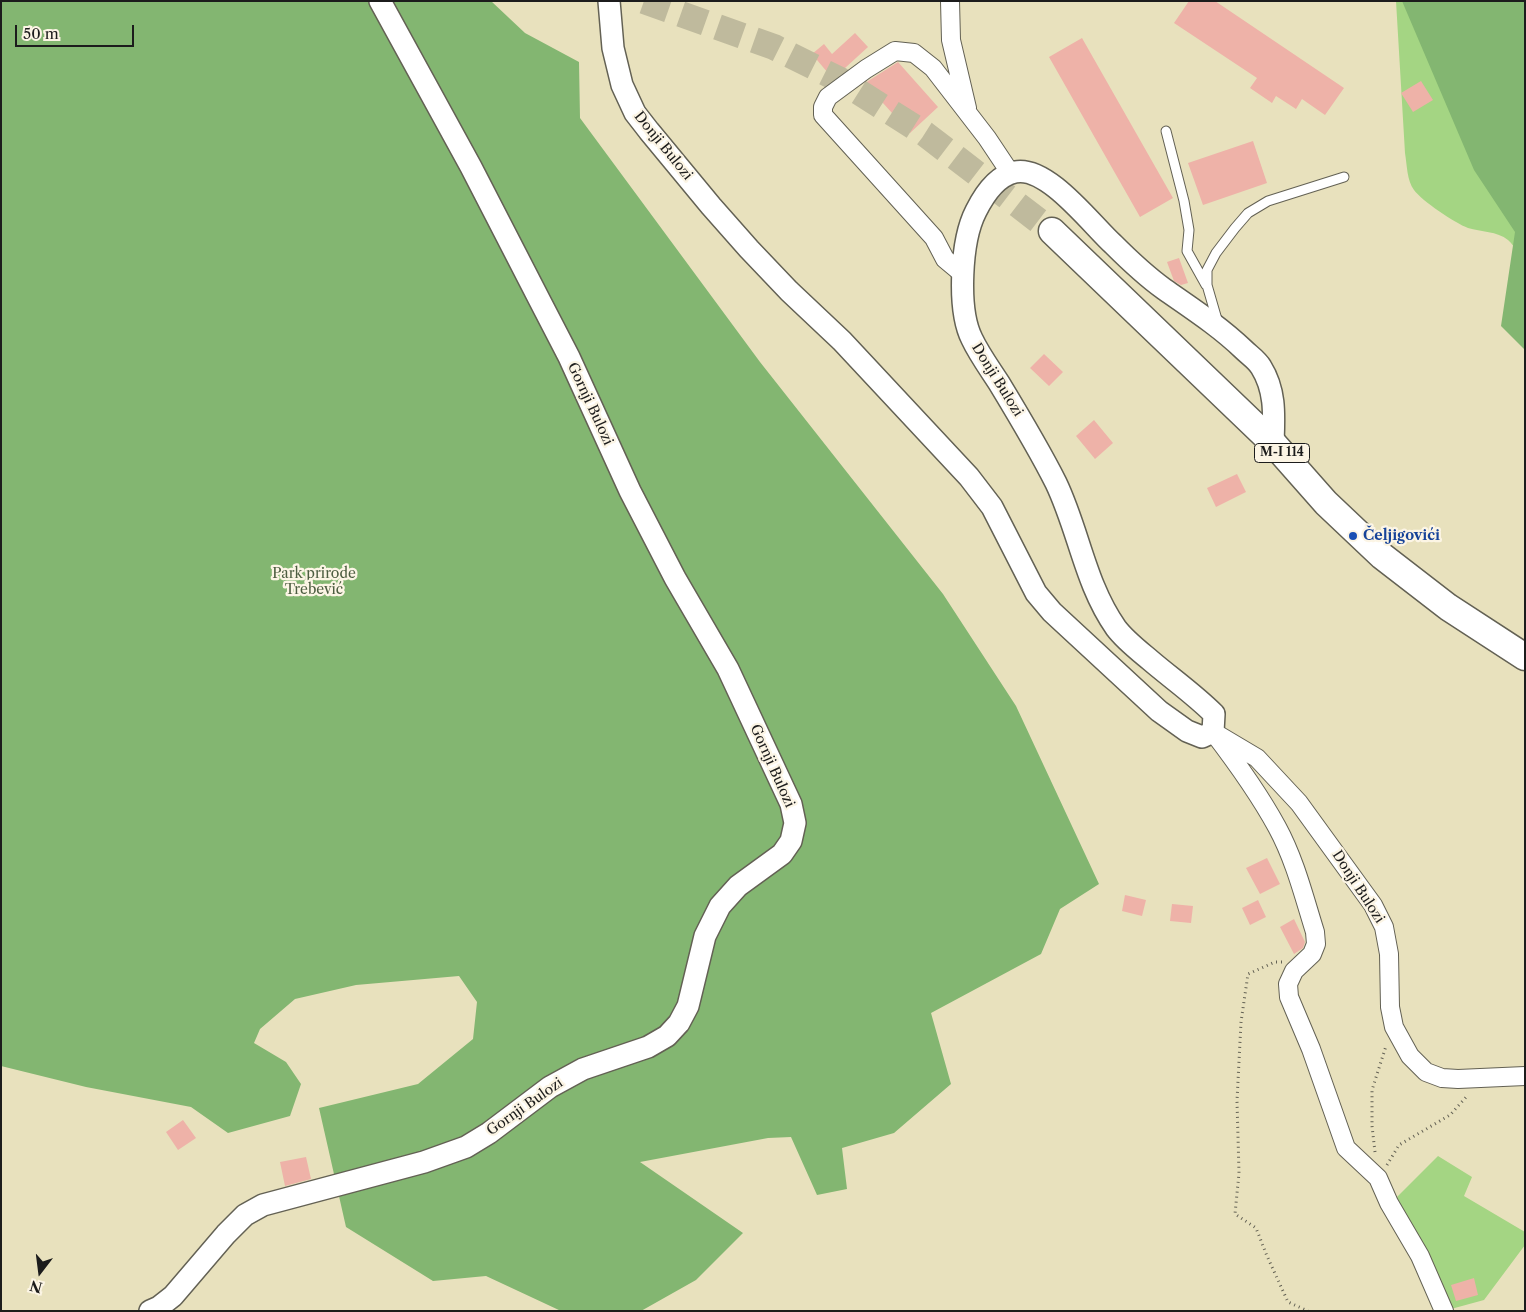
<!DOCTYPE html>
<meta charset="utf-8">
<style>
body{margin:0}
#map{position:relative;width:1526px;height:1312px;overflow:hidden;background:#e8e1bd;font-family:"Libre Caslon Text",serif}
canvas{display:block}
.frame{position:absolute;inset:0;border:2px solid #1c1c1c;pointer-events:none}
.north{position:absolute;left:15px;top:1247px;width:50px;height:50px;-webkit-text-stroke:4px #fcf5e5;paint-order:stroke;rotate:195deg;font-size:14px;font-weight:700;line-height:20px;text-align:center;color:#1c1c1c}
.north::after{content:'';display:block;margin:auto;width:18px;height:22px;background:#1c1c1c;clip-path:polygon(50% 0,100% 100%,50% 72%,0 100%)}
.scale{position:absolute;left:15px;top:25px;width:119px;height:22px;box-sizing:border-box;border:2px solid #1c1c1c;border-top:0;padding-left:6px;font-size:15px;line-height:18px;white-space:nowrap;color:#1c1c1c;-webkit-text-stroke:4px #fcf5e5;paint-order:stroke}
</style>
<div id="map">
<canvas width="1526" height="1312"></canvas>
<div class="frame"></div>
<div class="north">N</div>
<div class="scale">50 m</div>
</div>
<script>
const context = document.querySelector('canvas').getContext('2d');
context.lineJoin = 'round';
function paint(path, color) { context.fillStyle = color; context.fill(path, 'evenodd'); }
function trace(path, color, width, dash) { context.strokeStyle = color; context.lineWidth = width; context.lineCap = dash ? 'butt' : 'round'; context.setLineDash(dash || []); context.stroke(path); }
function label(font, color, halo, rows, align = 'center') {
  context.font = font + ' "Libre Caslon Text",serif'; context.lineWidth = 4.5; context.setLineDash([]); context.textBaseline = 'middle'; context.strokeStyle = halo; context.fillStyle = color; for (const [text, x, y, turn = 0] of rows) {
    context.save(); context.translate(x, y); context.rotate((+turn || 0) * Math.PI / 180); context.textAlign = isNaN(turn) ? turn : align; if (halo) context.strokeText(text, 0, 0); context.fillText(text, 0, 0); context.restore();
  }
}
const green = new Path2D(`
 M1396,1H1525V270C1520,261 1516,246 1508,240C1497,231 1481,232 1468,228C1455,223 1422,201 1414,190C1407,181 1407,165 1405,153Z
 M1438,1156L1472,1177L1464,1196L1525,1232V1245L1484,1300L1451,1309L1397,1197Z`);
const forest = new Path2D(`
 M1,1H491L525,33L579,62L580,118L760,362L943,594L1016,706L1099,884L1060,909L1041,954L931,1013L951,1084L894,1133L842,1148L847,1189L817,1195L791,1137L768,1138L640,1162L743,1233L696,1280L641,1311H561L486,1276L433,1281L346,1227L319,1108L418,1084L473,1039L477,1002L459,976L356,985L295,999L260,1029L254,1043L286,1062L301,1084L290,1116L228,1133L191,1107L86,1087L1,1066Z
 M1402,1H1525V350L1501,326L1515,232L1474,170Z`);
const building = new Path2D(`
 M1189,1H1215L1344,88L1325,115L1302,99L1296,109L1276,96L1272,103L1250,88L1257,78L1174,23Z
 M855,33L868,47L833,79L812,54L824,44L832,54Z
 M1082,38L1173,198L1140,217L1049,57Z
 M898,62L938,107L910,133L865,83Z
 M1421,81L1433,100L1413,112L1401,93Z
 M1253,141L1267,183L1203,205L1188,163Z
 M1179,258L1188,283L1181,285L1174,281L1167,262Z
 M1044,354L1063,372L1049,386L1030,368Z
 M1094,420L1113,443L1095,459L1076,436Z
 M1237,474L1246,492L1216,507L1207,488Z
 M1267,858L1280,884L1260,894L1246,868Z
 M1125,895L1146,900L1142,916L1122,911Z
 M1258,900L1266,917L1250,925L1242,908Z
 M1172,904L1193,906L1191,923L1170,921Z
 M1294,919L1305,942L1303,948L1294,954L1280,927Z
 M183,1120L196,1138L178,1150L166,1132Z
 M306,1157L311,1179L285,1186L280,1162Z
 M1474,1278L1478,1295L1456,1301L1451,1285Z`);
const primaryTunnel = new Path2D(`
 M644,1L774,47L840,80L925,134L1052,231`);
const path = new Path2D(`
 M1282,962H1275L1248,974L1241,1022L1237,1101L1239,1173L1235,1214L1256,1228L1267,1256L1288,1302L1308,1311
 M1375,1152L1372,1126V1090L1386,1046
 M1387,1165L1399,1145L1450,1115L1468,1095`);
const service = new Path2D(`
 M1166,131L1184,201L1189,230L1187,251L1206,285
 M1218,323L1207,285V270L1216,253L1235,228L1248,213L1268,201L1344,177`);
const minor = new Path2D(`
 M950,1L951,40L967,108
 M963,274L945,259L934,238L823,115V107L828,97L866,69L895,51L914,53L933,68L987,138L1011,174
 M1213,732C1236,762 1259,794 1277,827C1295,860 1304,897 1315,932L1316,944L1312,954L1294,971L1288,984L1289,997L1311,1049L1346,1148L1378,1178L1389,1203L1420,1256L1444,1311
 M1220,736L1257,758L1299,803L1373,905L1384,927L1389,954L1390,1007L1394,1027L1410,1056L1426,1072L1442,1078L1458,1079L1525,1076`);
const tertiary = new Path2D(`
 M609,1L613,48L622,85L635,113L649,131L711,206L749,249L789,291L842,341L969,477L992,507L1036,593L1052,612L1159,711L1187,731L1202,737L1213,732L1214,714C1194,694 1171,678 1150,660C1138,650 1125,640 1116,628C1085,584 1079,531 1056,483C1039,449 1019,416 999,383C990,369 979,354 972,339C957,309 961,240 976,211C984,195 996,176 1015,172C1047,165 1091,224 1113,244C1129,260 1146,276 1164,289C1191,308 1219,326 1243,349C1249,355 1257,360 1261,367C1276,391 1274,416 1273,443
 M150,1311L159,1307L173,1296L226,1234L245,1215L263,1205L424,1162L466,1147L489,1133L550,1087L583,1069L648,1047L667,1036L679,1023L688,1006L705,936L720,906L738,886L782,854L791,841L795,823L791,804L728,669L675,578L630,491L569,357L540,301L471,167L380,1`);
const primary = new Path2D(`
 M1052,231L1273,443L1326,503L1382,556L1448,607L1525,657`);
const markers = [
 [1353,536,5,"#1a4fb4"]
];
const shields = [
 [1282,453,55]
];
const shieldNames = [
 ["M-I 114",1282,453]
];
const streetNames = [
 ["Donji Bulozi",663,146,51],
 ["Donji Bulozi",997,380,58],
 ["Gornji Bulozi",590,404,65],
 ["Gornji Bulozi",772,766,66],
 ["Donji Bulozi",1358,887,57],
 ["Gornji Bulozi",525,1107,-35]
];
const transitNames = [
 ["Čeljigovići",1363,536]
];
const parkNames = [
 ["Park prirode",314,574],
 ["Trebević",314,590]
];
paint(green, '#a4d583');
paint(forest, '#83b671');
paint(building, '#eeb2a8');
trace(primaryTunnel, '#bfba9d', 26, [26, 13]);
trace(service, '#636154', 11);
trace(minor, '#636154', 20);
trace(tertiary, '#636154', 24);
trace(primary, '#636154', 29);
trace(path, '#636154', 3, [1, 4]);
trace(service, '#fff', 9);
trace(minor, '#fff', 18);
trace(tertiary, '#fff', 21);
trace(primary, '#fff', 26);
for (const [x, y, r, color] of markers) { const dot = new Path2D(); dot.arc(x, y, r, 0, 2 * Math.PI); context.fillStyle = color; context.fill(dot); trace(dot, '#fcf5e5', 2); }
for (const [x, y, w] of shields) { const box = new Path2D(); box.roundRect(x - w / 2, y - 9.5, w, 19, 4); context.fillStyle = '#fcf5e5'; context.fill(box); trace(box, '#1c1c1c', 1); }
label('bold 12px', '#1c1c1c', null, shieldNames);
label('14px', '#1c1c1c', '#fcf5e5', streetNames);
label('bold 14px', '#164399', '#fcf5e5', transitNames, 'left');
label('14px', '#4c5d40', '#fcf5e5', parkNames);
</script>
